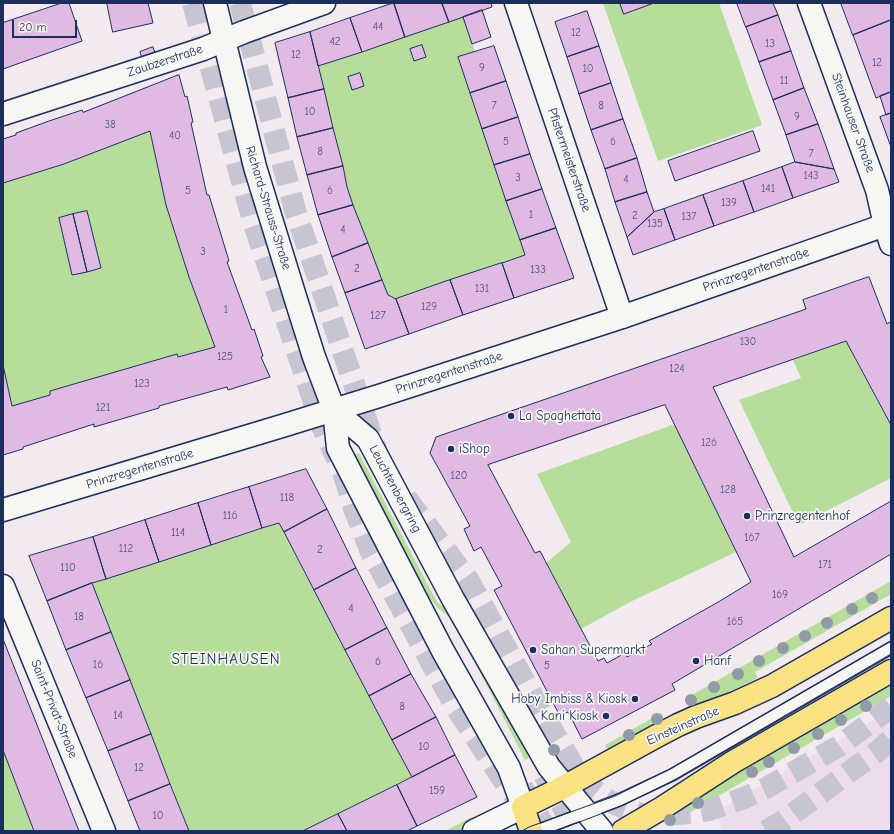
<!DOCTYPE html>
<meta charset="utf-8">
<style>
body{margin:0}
#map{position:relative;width:894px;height:834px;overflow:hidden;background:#f2eaef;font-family:"Comic Neue",sans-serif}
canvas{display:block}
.frame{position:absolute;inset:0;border:4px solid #1b2f5e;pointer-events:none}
.scale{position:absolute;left:12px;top:20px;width:65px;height:18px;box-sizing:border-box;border:2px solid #1b2f5e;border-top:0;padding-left:5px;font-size:12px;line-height:14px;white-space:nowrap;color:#1b2f5e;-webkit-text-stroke:3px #f6f6f2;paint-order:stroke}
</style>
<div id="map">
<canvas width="894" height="834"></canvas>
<div class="frame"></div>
<div class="scale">20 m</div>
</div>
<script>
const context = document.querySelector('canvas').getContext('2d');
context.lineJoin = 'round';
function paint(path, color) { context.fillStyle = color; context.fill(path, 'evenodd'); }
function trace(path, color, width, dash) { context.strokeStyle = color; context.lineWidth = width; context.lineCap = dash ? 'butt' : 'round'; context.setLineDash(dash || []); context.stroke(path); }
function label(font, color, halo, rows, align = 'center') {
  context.font = font + ' "Comic Neue",sans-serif'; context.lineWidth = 3.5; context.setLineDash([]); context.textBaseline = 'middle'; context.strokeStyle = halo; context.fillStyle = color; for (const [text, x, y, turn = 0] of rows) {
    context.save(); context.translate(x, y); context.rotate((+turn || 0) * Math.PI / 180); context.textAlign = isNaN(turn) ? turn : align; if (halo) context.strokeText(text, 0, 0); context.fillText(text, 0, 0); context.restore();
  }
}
const built = new Path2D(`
 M891,710V831H720L721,825L714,813Z`);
const green = new Path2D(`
 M603,3H719L762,125L658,161Z
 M463,17L475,52L458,57L525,255L396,299L388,295L382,280L368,243L353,205L347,187L318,66Z
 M150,131L166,205L189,277L215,347L178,357L177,354L50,391V395L12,406L3,365V183L64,164Z
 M846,341L891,425V478L799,525L739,400L801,378L793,360Z
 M675,424L736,552L632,601L581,629L546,563L571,542L537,474Z
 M359,453L429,587L438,603L450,612L456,620L529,758L525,760L481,674L450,618L438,608L428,596L354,454Z
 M279,523L412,777L303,831H189L92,583Z
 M891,581V594L755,672L758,678L737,688L689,708L685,699Z
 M891,686V696L668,825L664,820L742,771Z
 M661,713L663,716L661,721L608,750L605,745Z
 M3,750L34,831H3Z
 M472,817L475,823L459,831H445Z`);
const building = new Path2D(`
 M62,3H69L82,41L3,69V23Z
 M107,3H148L153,23L113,32Z
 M394,3H442L449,22L405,37Z
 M394,3L405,37L362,52L350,18Z
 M442,3H491L492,7L449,22Z
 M620,3H654L624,14Z
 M737,3H773L778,15L746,27Z
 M841,3H891V20L853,35Z
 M482,10L491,37L472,44L463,17Z
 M587,11L599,46L567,57L555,22Z
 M778,15L791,51L759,62L746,27Z
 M350,18L362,52L318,66L310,32Z
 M891,20V92L876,98L853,35Z
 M310,32L324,89L288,98L275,43Z
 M422,45L426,57L414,61L410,49Z
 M494,46L506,81L470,93L458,57Z
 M599,46L611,83L579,94L567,57Z
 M153,47L155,53L142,58L140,52Z
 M791,51L804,88L773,100L759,62Z
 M360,73L364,86L352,90L348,77Z
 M179,75L185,97L187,96L193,122L191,123L207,195H209L229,261L227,262L252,330L254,329L263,356L261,357L270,377L228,390L227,387L159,406V408L94,427V424L23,447V449L3,455V365L12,406L50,395V391L177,354L178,357L215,347L189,277L166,205L150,131L64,164L3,183V139L16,135V133L49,121L82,110L83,112Z
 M506,81L518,117L482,129L470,93Z
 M611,83L623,119L591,130L579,94Z
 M804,88L818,124L786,135L773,100Z
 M324,89L333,128L297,137L288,98Z
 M891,92V113L886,115L880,96Z
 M891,113V147L880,117Z
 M518,117L530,154L494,165L482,129Z
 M623,119L637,158L605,169L591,130Z
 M818,124L826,146L834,169L795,162L786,135Z
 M333,128L343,166L307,175L297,137Z
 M753,131L760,151L675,181L668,161Z
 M530,154L542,189L506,201L494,165Z
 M637,158L647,192L615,202L605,169Z
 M795,162L834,169L839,182L793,198L782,167Z
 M343,166L347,187L353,205L318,215L307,175Z
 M782,167L793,198L754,212L743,181Z
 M743,181L754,212L714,226L703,195Z
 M542,189L556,228L520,240L506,201Z
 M647,192L654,212L627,237L615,202Z
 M703,195L714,226L675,240L664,209Z
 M353,205L368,243L332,257L318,215Z
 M664,209L675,240L633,255L627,237L654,212Z
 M87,211L101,268L87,272L73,214Z
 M73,214L87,272L72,275L59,218Z
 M556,228L574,278L514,298L502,263L525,255L520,240Z
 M368,243L382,280L345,293L332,257Z
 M502,263L514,298L463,315L450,280Z
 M869,277L887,324L890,322L891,324V425L846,341L713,387L794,557L891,501V554L672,684L675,690L582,739L568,712L560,716L494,590L502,586L481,547L474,551L464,529L470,526L430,453L436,437L806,309L803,300ZM665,405L751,582L720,601L649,641L652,644L627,657L625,653L607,663L604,658L598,661L540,551L535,553L488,465Z
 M382,280L388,295L396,299L409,334L365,349L345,293Z
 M450,280L463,315L409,334L396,299Z
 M306,469L327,509L284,532L279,523L262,528L249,487Z
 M249,487L262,528L211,545L198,503Z
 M198,503L211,545L159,562L145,520Z
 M327,509L356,568L314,590L284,532Z
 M145,520L159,562L106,579L93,537Z
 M93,537L106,579L92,583L47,601L29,556Z
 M356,568L387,628L345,650L314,590Z
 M92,583L111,632L66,650L47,601Z
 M387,628L411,674L369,696L345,650Z
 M111,632L130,680L86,698L66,650Z
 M3,639L79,831H34L3,750Z
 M411,674L436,717L392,740L369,696Z
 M130,680L151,734L108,751L86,698Z
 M436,717L455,755L412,777L392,740Z
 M151,734L170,784L128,801L108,751Z
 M455,755L477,797L417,826L397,785Z
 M170,784L189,831H140L128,801Z
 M397,785L417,826L407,831H347L338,814Z
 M338,814L347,831H303Z`);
const highwayTunnel = new Path2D(`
 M193,3L253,221L322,426L337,459
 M240,3L295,210L377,452
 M343,472L354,508L371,552L455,706L509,789L518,799
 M406,498L469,581L537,704L577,772L591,787L603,797L617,805L640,814L665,815L691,813L709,810L744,798L766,788L839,746L891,707
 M544,775L577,831
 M522,787L547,831
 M766,831L783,821L878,751L891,739`);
const lane = new Path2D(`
 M537,831L619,800L672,775L891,648`);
const street = new Path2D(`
 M516,3L622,317
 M809,3L877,190L885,225L891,244
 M3,114L203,49L244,32L324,3
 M3,586L104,831`);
const secondary = new Path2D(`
 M215,3L255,167L297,303L314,357L334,410L338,448L443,651L509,768L523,807L474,831
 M334,410L368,439L453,599L549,767L602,831
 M3,510L282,426L379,396L622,317L891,223`);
const primary = new Path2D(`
 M531,831L523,807L564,787L655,737L678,725L696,717L735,703L772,686L891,618
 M623,831L662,808L733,762L891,671`);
const tram = new Path2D(`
 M522,831L529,827L615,796L670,769L891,641
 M556,831L624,805L676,779L891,654`);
const trees = [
 [872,598],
 [852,609],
 [827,623],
 [805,636],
 [783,648],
 [759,661],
 [738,674],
 [714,687],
 [691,700],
 [866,706],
 [657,719],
 [841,720],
 [818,734],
 [629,735],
 [794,748],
 [554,750],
 [769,762],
 [752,772],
 [698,803],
 [670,820]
];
const markers = [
 [511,416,4,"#1b2f5e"],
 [451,449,4,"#1b2f5e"],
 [747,516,4,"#1b2f5e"],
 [533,650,4,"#1b2f5e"],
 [696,661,4,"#1b2f5e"],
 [635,699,4,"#1b2f5e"],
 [606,716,4,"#1b2f5e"]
];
const numberNames = [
 ["44",378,27],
 ["12",576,33],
 ["42",335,42],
 ["13",770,44],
 ["12",296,55],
 ["12",877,63],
 ["9",482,68],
 ["10",588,69],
 ["11",784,81],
 ["7",494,106],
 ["8",601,106],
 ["10",310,112],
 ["9",797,117],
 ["38",110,125],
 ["40",175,136],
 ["5",506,142],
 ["6",613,142],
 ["8",320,152],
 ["7",811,154],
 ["143",811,176],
 ["3",518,178],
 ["4",626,180],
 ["141",768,189],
 ["5",188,191],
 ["6",330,191],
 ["139",729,203],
 ["1",531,215],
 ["2",635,216],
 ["137",689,217],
 ["135",655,224],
 ["4",343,230],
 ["3",203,252],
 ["2",357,269],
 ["133",538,270],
 ["131",482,289],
 ["129",429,307],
 ["1",226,310],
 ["127",378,316],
 ["130",748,342],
 ["125",225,357],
 ["124",677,369],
 ["123",142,384],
 ["121",103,408],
 ["126",709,443],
 ["120",459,476],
 ["128",728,490],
 ["118",287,498],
 ["116",230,516],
 ["114",178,533],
 ["167",752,538],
 ["112",126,549],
 ["2",320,550],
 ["171",825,565],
 ["110",68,568],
 ["169",780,595],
 ["4",351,609],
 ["18",79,617],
 ["165",735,622],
 ["6",378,662],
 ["16",98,665],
 ["5",547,666],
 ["8",402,707],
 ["14",118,716],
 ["10",424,747],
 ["12",139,768],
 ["159",437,791],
 ["10",158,816]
];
const streetNames = [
 ["Zaubzerstraße",165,61,-18],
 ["Steinhauser Straße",853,123,70],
 ["Pfistermeisterstraße",569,160,71],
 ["Richard-Strauss-Straße",268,208,73],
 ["Prinzregentenstraße",756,270,-19],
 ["Prinzregentenstraße",449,373,-18],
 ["Prinzregentenstraße",140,469,-17],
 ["Leuchtenbergring",395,489,62],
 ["Saint-Privat-Straße",54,709,68],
 ["Einsteinstraße",683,726,-24]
];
const poiNames = [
 ["La Spaghettata",519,416],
 ["iShop",459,449],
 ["Prinzregentenhof",755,516],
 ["Sahan Supermarkt",541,650],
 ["Hanf",704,661],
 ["Hoby Imbiss & Kiosk",627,699,"right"],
 ["Kani Kiosk",598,716,"right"]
];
const quarterNames = [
 ["STEINHAUSEN",226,660]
];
paint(built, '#eddceb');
paint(green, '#b6dd99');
paint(building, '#e0bae3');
trace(building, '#1b2f5e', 1);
trace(highwayTunnel, '#c7c5d2', 22, [22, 11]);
trace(lane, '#1b2f5e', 14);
trace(street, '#1b2f5e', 25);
trace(secondary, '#1b2f5e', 25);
trace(primary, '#1b2f5e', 25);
trace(lane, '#f6f6f2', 11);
trace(street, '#f6f6f2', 22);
trace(secondary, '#f6f6f2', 22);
trace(primary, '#fae181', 22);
trace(tram, '#1b2f5e', 1);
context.fillStyle = '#919ba8';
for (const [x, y] of trees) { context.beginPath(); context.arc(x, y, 6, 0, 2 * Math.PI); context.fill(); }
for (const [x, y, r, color] of markers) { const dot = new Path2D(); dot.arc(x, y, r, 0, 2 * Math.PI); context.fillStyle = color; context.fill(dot); trace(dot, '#f6f6f2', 1.5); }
label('11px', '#4c527f', null, numberNames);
label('13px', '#1b2f5e', '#f6f6f2', streetNames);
label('13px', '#1b2f5e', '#f6f6f2', poiNames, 'left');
context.letterSpacing = '1px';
label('15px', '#1b2f5e', '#f6f6f2', quarterNames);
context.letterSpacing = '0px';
</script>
